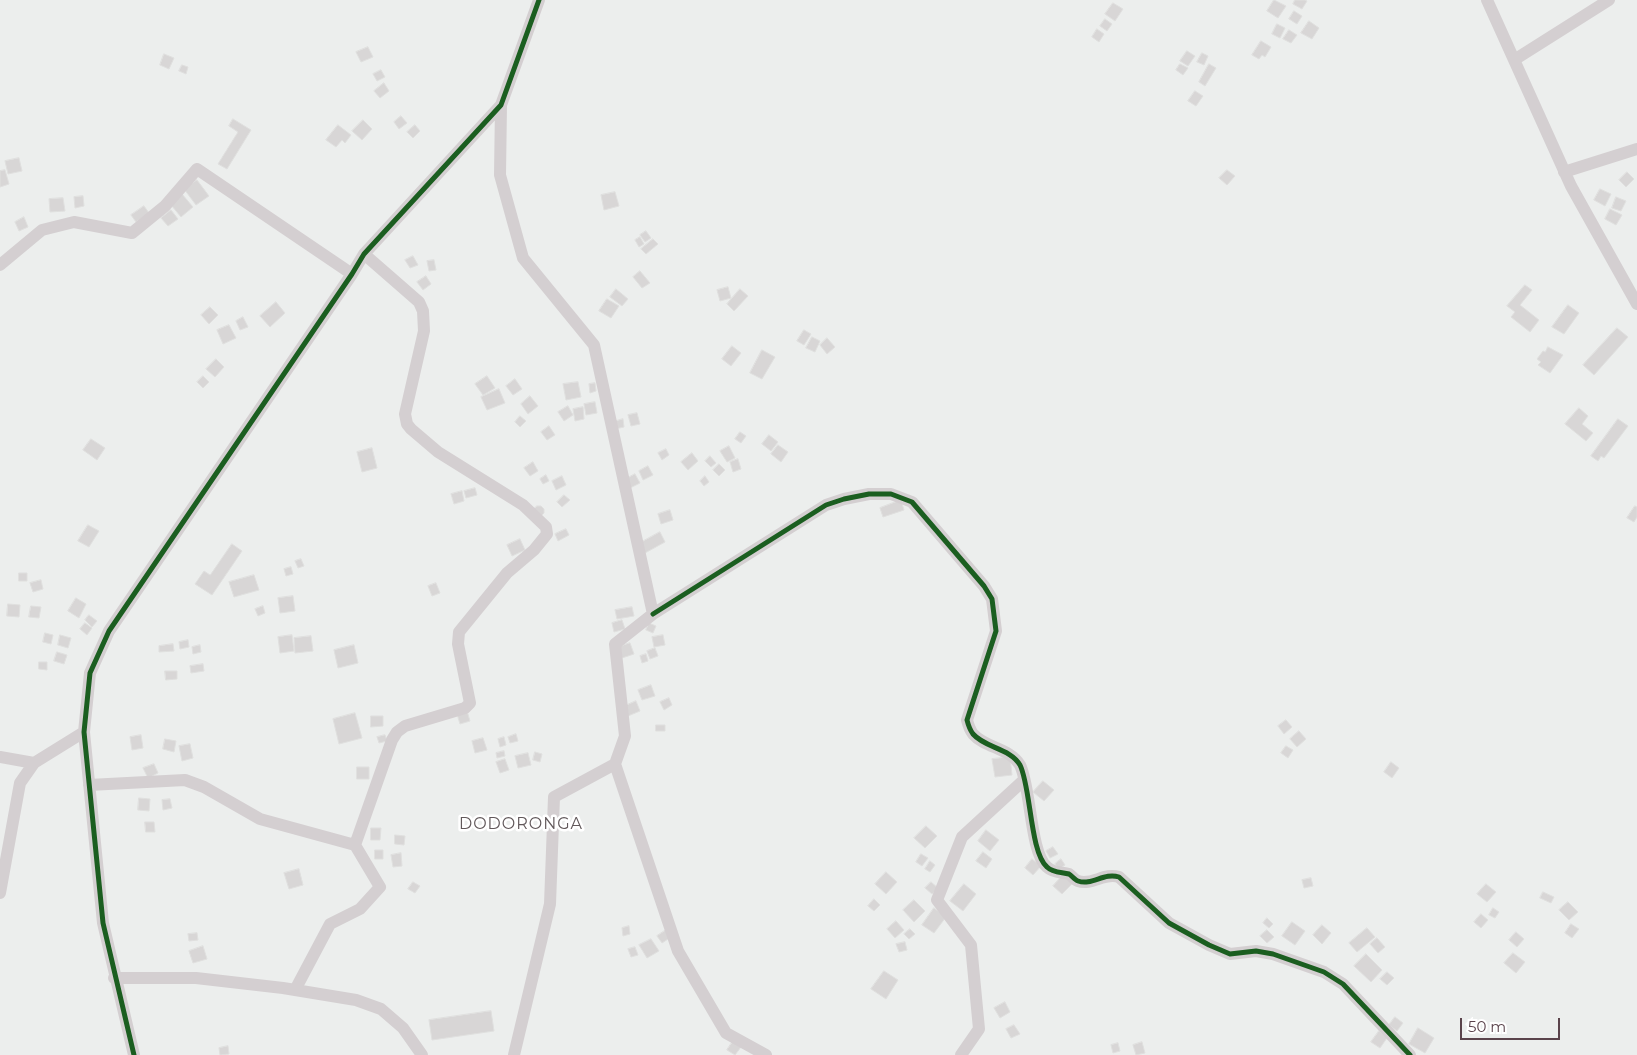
<!DOCTYPE html>
<style>
body{margin:0}
#map{position:relative;width:1637px;height:1055px;overflow:hidden;background:#eceeed;font-family:Montserrat,sans-serif}
canvas{display:block}
.scale{position:absolute;left:1460px;top:1018px;width:100px;height:22px;box-sizing:border-box;border:2px solid #5a434b;border-top:0;padding-left:6px;font-size:15px;line-height:18px;white-space:nowrap;color:#5a434b;-webkit-text-stroke:4px #fff;paint-order:stroke}
</style>
<div id="map">
<canvas width="1637" height="1055"></canvas>
<div class="scale">50 m</div>
</div>
<script>
const context = document.querySelector('canvas').getContext('2d');
context.lineJoin = 'round';
function paint(path, color) { context.fillStyle = color; context.fill(path, 'evenodd'); }
function trace(path, color, width, dash) { context.strokeStyle = color; context.lineWidth = width; context.lineCap = dash ? 'butt' : 'round'; context.setLineDash(dash || []); context.stroke(path); }
function label(font, color, halo, rows, align = 'center') {
  context.font = font + ' Montserrat,sans-serif'; context.lineWidth = 5; context.setLineDash([]); context.textBaseline = 'middle'; context.strokeStyle = halo; context.fillStyle = color; for (const [text, x, y, turn = 0] of rows) {
    context.save(); context.translate(x, y); context.rotate((+turn || 0) * Math.PI / 180); context.textAlign = isNaN(turn) ? turn : align; if (halo) context.strokeText(text, 0, 0); context.fillText(text, 0, 0); context.restore();
  }
}
const building = new Path2D(`
 M1274,0L1286,6L1278,18L1267,11Z
 M1295,0H1305L1307,1L1302,9L1293,4Z
 M1113,3L1123,9L1115,21L1105,14Z
 M1294,11L1302,16L1297,24L1289,19Z
 M1105,19L1112,24L1107,31L1100,26Z
 M1309,21L1319,28L1312,39L1301,33Z
 M1277,24L1285,28L1280,38L1272,34Z
 M1097,29L1104,34L1099,42L1092,37Z
 M1289,30L1297,35L1291,43L1283,39Z
 M1261,41L1271,47L1265,57L1262,55L1259,59L1252,55Z
 M368,47L373,57L361,62L356,52Z
 M1187,51L1195,56L1188,66L1180,61Z
 M1202,53L1208,56L1204,65L1197,62Z
 M164,54L174,58L169,69L160,65Z
 M1180,64L1188,68L1183,75L1176,70Z
 M1209,64L1216,68L1205,86L1199,82Z
 M182,65L188,67L186,74L179,71Z
 M381,70L385,77L377,81L373,74Z
 M384,83L389,91L380,98L374,91Z
 M1195,91L1203,96L1196,106L1188,101Z
 M401,116L407,123L399,129L394,122Z
 M233,119L251,130L227,169L218,164L238,132L229,126Z
 M363,120L372,129L362,140L352,131Z
 M338,125L351,135L345,143L342,140L336,147L326,140Z
 M415,125L420,131L413,138L407,132Z
 M19,158L22,171L8,174L5,161Z
 M5,170L9,184L0,187V171Z
 M1227,170L1235,176L1227,185L1219,178Z
 M1627,172L1634,179L1626,187L1619,180Z
 M197,180L209,196L196,205L184,189Z
 M1600,189L1611,194L1605,206L1594,200Z
 M615,192L619,206L604,210L601,195Z
 M182,194L193,207L181,217L171,205Z
 M83,196L84,206L75,208L74,197Z
 M1616,197L1626,201L1621,211L1612,208Z
 M63,198L65,211L50,212L49,199Z
 M144,206L149,213L136,222L131,215Z
 M1610,209L1622,215L1616,225L1605,219Z
 M171,210L178,219L168,226L161,218Z
 M24,217L28,227L19,231L15,222Z
 M646,231L651,238L645,242L640,235Z
 M640,237L644,244L639,247L635,240Z
 M653,239L658,244L646,254L641,249Z
 M413,256L418,265L410,268L405,260Z
 M434,260L436,270L429,271L427,261Z
 M640,271L650,283L642,288L633,277Z
 M426,276L431,284L423,290L417,282Z
 M1525,285L1532,290L1520,305L1539,320L1530,332L1511,317L1515,312L1507,306Z
 M728,287L731,298L720,301L717,290Z
 M616,289L628,299L622,306L610,297Z
 M740,289L748,296L734,311L727,304Z
 M607,299L619,306L611,318L599,311Z
 M276,302L285,313L270,327L260,316Z
 M1568,305L1579,313L1564,334L1552,327Z
 M210,307L218,315L209,324L201,315Z
 M243,317L248,327L240,330L236,321Z
 M229,325L236,338L223,344L217,330Z
 M1617,328L1628,337L1594,375L1583,365Z
 M804,330L811,334L804,345L797,341Z
 M812,337L820,341L815,352L806,348Z
 M827,338L835,347L827,354L820,345Z
 M732,346L741,353L731,366L722,359Z
 M1548,347L1563,355L1550,373L1538,365L1541,362L1537,359L1543,351L1545,352Z
 M762,350L775,357L762,379L750,373Z
 M216,359L224,367L215,377L206,369Z
 M203,376L209,382L203,388L197,382Z
 M487,376L495,388L483,395L475,384Z
 M515,379L522,389L513,395L506,386Z
 M578,382L581,397L566,400L563,384Z
 M595,383L596,391L590,393L589,384Z
 M499,389L505,403L487,410L481,397Z
 M530,396L538,406L528,414L521,404Z
 M595,402L597,413L586,415L584,404Z
 M568,406L573,415L564,421L558,412Z
 M583,407L584,419L575,421L573,409Z
 M1579,408L1588,416L1582,424L1593,433L1586,441L1565,424Z
 M637,413L640,424L631,426L628,415Z
 M520,416L526,421L520,427L515,422Z
 M623,419L624,427L615,429L613,422Z
 M1618,419L1628,426L1604,458L1601,456L1598,461L1591,456Z
 M549,426L555,435L547,440L541,432Z
 M740,432L746,436L741,443L735,439Z
 M769,435L778,442L771,451L762,444Z
 M91,439L105,448L97,460L83,450Z
 M778,445L788,452L781,462L771,454Z
 M729,446L735,458L727,462L720,451Z
 M372,448L377,468L362,472L357,452Z
 M666,449L669,455L662,460L658,453Z
 M692,453L698,461L688,470L681,462Z
 M710,456L716,463L711,467L705,461Z
 M738,459L741,469L733,472L730,462Z
 M533,462L538,471L530,476L524,468Z
 M719,464L725,470L719,476L713,470Z
 M648,466L653,475L643,480L639,471Z
 M635,474L640,483L630,488L626,479Z
 M546,475L549,481L543,484L540,479Z
 M562,476L566,485L556,490L552,481Z
 M705,476L709,482L704,486L700,481Z
 M475,488L477,495L466,498L464,491Z
 M462,491L464,501L454,504L451,494Z
 M564,495L570,500L562,507L557,502Z
 M901,500L904,510L883,517L880,508Z
 M537,506H541L544,509V513L541,516L534,509Z
 M1635,506L1637,507V517L1634,522L1627,518Z
 M670,510L673,520L661,524L658,514Z
 M88,525L99,531L89,547L78,541Z
 M566,529L569,535L558,541L555,534Z
 M660,532L665,542L645,553L640,543Z
 M520,539L525,550L512,556L507,545Z
 M232,544L242,551L212,595L195,584L204,571L210,575Z
 M301,559L304,566L298,568L295,561Z
 M291,567L293,574L286,576L284,569Z
 M19,573H27V581H19Z
 M254,575L259,590L234,597L229,582Z
 M41,580L43,589L33,592L30,583Z
 M436,583L440,593L432,596L428,586Z
 M293,596L295,611L280,613L278,598Z
 M76,598L86,604L79,618L68,611Z
 M8,604L20,605L19,617L7,616Z
 M31,606L41,607L39,618L29,617Z
 M263,606L265,613L258,616L255,609Z
 M632,607L634,616L617,619L615,610Z
 M89,615L97,621L92,627L85,620Z
 M622,620L625,629L614,632L612,623Z
 M85,623L92,628L87,635L80,629Z
 M649,623L656,626L653,633L646,630Z
 M45,633L53,635L51,644L43,642Z
 M60,635L71,638L68,648L58,645Z
 M292,635L294,651L280,653L278,637Z
 M663,635L665,645L654,647L652,637Z
 M311,636L313,651L295,653L294,638Z
 M188,640L189,647L180,649L179,642Z
 M630,643L634,654L622,658L618,647Z
 M173,644L174,651L159,652V646Z
 M200,645L201,652L193,654L192,647Z
 M354,645L358,663L338,668L334,650Z
 M655,648L658,656L650,659L647,651Z
 M57,652L67,655L64,664L54,661Z
 M646,654L648,661L642,663L640,656Z
 M39,662H47V670L39,669Z
 M203,664L204,671L191,673L190,666Z
 M165,671H177V679L166,680Z
 M651,685L655,696L642,700L638,690Z
 M669,698L672,705L664,710L660,702Z
 M636,701L640,711L628,716L625,706Z
 M467,711L470,721L460,724L457,714Z
 M355,713L362,738L339,744L333,719Z
 M371,716H383V726L371,727Z
 M1286,720L1292,727L1284,734L1278,726Z
 M656,725H665V731H656Z
 M1299,731L1306,739L1297,747L1290,739Z
 M516,734L518,741L510,743L508,737Z
 M141,735L143,748L132,750L130,737Z
 M385,735L387,741L379,743L377,737Z
 M504,737L506,745L500,747L498,739Z
 M483,738L487,750L475,753L472,741Z
 M165,739L176,741L174,752L163,749Z
 M190,744L193,758L182,761L179,746Z
 M1286,746L1293,750L1288,758L1281,753Z
 M504,751L505,756L497,758L496,753Z
 M535,752L542,754L540,762L533,760Z
 M528,753L531,765L518,768L515,756Z
 M1010,757L1012,775L995,777L992,759Z
 M505,759L509,770L500,773L496,762Z
 M1391,762L1399,768L1392,778L1384,772Z
 M154,764L158,773L148,778L143,768Z
 M357,767H369V779H357Z
 M1043,781L1054,790L1044,801L1033,792Z
 M139,798L150,799L149,811L138,810Z
 M170,799L172,808L163,810L162,800Z
 M145,822H154L155,832H146Z
 M926,826L937,836L925,848L914,838Z
 M371,828H381L380,840H371Z
 M986,830L999,840L990,851L978,841Z
 M395,835L405,836L404,845L395,844Z
 M1053,847L1058,854L1050,858L1046,851Z
 M375,850H383V859H375Z
 M983,852L992,859L986,868L976,861Z
 M401,853L402,866L393,867L391,855Z
 M921,854L928,858L922,866L916,862Z
 M1032,859L1041,866L1033,875L1025,868Z
 M1061,859L1065,865L1059,869L1055,864Z
 M930,861L935,865L930,872L925,869Z
 M299,869L303,885L289,889L284,873Z
 M886,872L897,882L886,894L875,884Z
 M1063,875L1072,884L1062,894L1053,886Z
 M1311,878L1313,886L1304,888L1302,880Z
 M413,882L420,886L415,893L408,889Z
 M931,882L938,888L932,894L925,888Z
 M964,884L976,894L963,911L950,901Z
 M1486,884L1496,892L1487,902L1477,894Z
 M1543,892L1554,897L1551,903L1540,898Z
 M874,899L880,905L874,911L868,906Z
 M914,900L925,911L914,922L903,910Z
 M1568,902L1578,912L1569,920L1559,910Z
 M934,908L946,917L934,933L922,925Z
 M1493,908L1499,912L1495,918L1489,915Z
 M1481,914L1488,920L1481,928L1474,922Z
 M1267,918L1273,924L1269,928L1263,923Z
 M896,921L904,930L895,938L887,929Z
 M1292,922L1305,931L1295,945L1282,936Z
 M1571,924L1579,929L1572,938L1565,933Z
 M1322,925L1331,933L1322,944L1313,935Z
 M629,926L630,934L623,936L622,928Z
 M1367,928L1375,937L1357,952L1349,943Z
 M910,929L915,934L909,939L904,934Z
 M666,930L671,937L662,943L657,936Z
 M1267,930L1274,937L1267,943L1260,936Z
 M1516,932L1524,939L1517,947L1509,940Z
 M197,933L198,940L189,941L188,934Z
 M1377,938L1385,947L1378,953L1370,944Z
 M651,939L659,951L647,958L639,945Z
 M905,942L907,950L899,952L896,944Z
 M203,946L207,959L193,963L189,951Z
 M635,947L638,955L631,957L628,949Z
 M1513,953L1525,962L1516,973L1504,963Z
 M1366,954L1382,970L1371,982L1354,966Z
 M884,971L898,980L886,999L871,989Z
 M1387,972L1394,978L1387,985L1380,979Z
 M1005,1002L1010,1012L1000,1018L994,1008Z
 M491,1011L494,1031L432,1040L429,1020Z
 M1395,1017L1403,1023L1397,1031L1389,1025Z
 M1014,1025L1020,1034L1011,1038L1006,1029Z
 M1418,1028L1434,1038L1425,1053L1409,1044Z
 M1379,1031L1387,1038L1380,1048L1371,1042Z
 M733,1041L741,1047L735,1055L727,1050Z
 M1142,1042L1145,1053L1136,1055L1133,1045Z
 M1118,1043L1120,1051L1113,1053L1111,1045Z
 M228,1046L229,1054L220,1055L219,1048Z`);
const street = new Path2D(`
 M1487,0L1571,186L1637,304
 M1514,60L1609,0
 M501,105L500,175L523,258L594,345L653,614L615,644L625,736L615,764L554,797L550,904L514,1055
 M1564,172L1637,149
 M0,265L42,230L74,222L132,233L165,206L197,169L352,274
 M653,614L826,505L844,499L869,494H891L912,502L984,586L992,599L996,631L967,720C968,724 970,730 973,734C985,748 1010,748 1020,765C1031,787 1030,853 1047,867C1053,873 1062,872 1069,874C1072,876 1075,880 1078,881C1092,886 1104,872 1119,877L1169,923L1209,945L1230,954L1256,951L1273,954L1324,972L1343,984L1410,1055
 M0,757L34,763
 M615,764L678,951L726,1033L766,1055
 M89,785L185,780L204,787L260,819L355,845L380,887L360,909L330,924L295,990
 M355,845L392,740L397,732L405,726L465,708L470,703L458,644L459,632L507,573L534,550L547,534L546,527L523,505L438,452L411,429L407,424L405,414L424,331L423,311L419,302L364,254
 M0,893L20,783L34,763L84,732
 M114,978H196L283,988L356,1000L381,1009L403,1028L422,1055
 M134,1055L103,923L84,732L90,673L109,631L352,274L364,254L501,105L539,0
 M961,1055L979,1029L971,945L937,900L962,837L1024,780`);
const cycleway = new Path2D(`
 M653,614L826,505L844,499L869,494H891L912,502L984,586L992,599L996,631L967,720C968,724 970,730 973,734C985,748 1010,748 1020,765C1031,787 1030,853 1047,867C1053,873 1062,872 1069,874C1072,876 1075,880 1078,881C1092,886 1104,872 1119,877L1169,923L1209,945L1230,954L1256,951L1273,954L1324,972L1343,984L1410,1055
 M134,1055L103,923L84,732L90,673L109,631L352,274L364,254L501,105L539,0`);
const quarterNames = [
 ["DODORONGA",521,824]
];
paint(building, '#d8d6d6');
trace(building, '#dfdfde', 1);
trace(street, '#d4cfd1', 12);
trace(cycleway, '#1b5e20', 5);
context.letterSpacing = '1px';
label('16px', '#61585a', '#fff', quarterNames);
context.letterSpacing = '0px';
</script>
